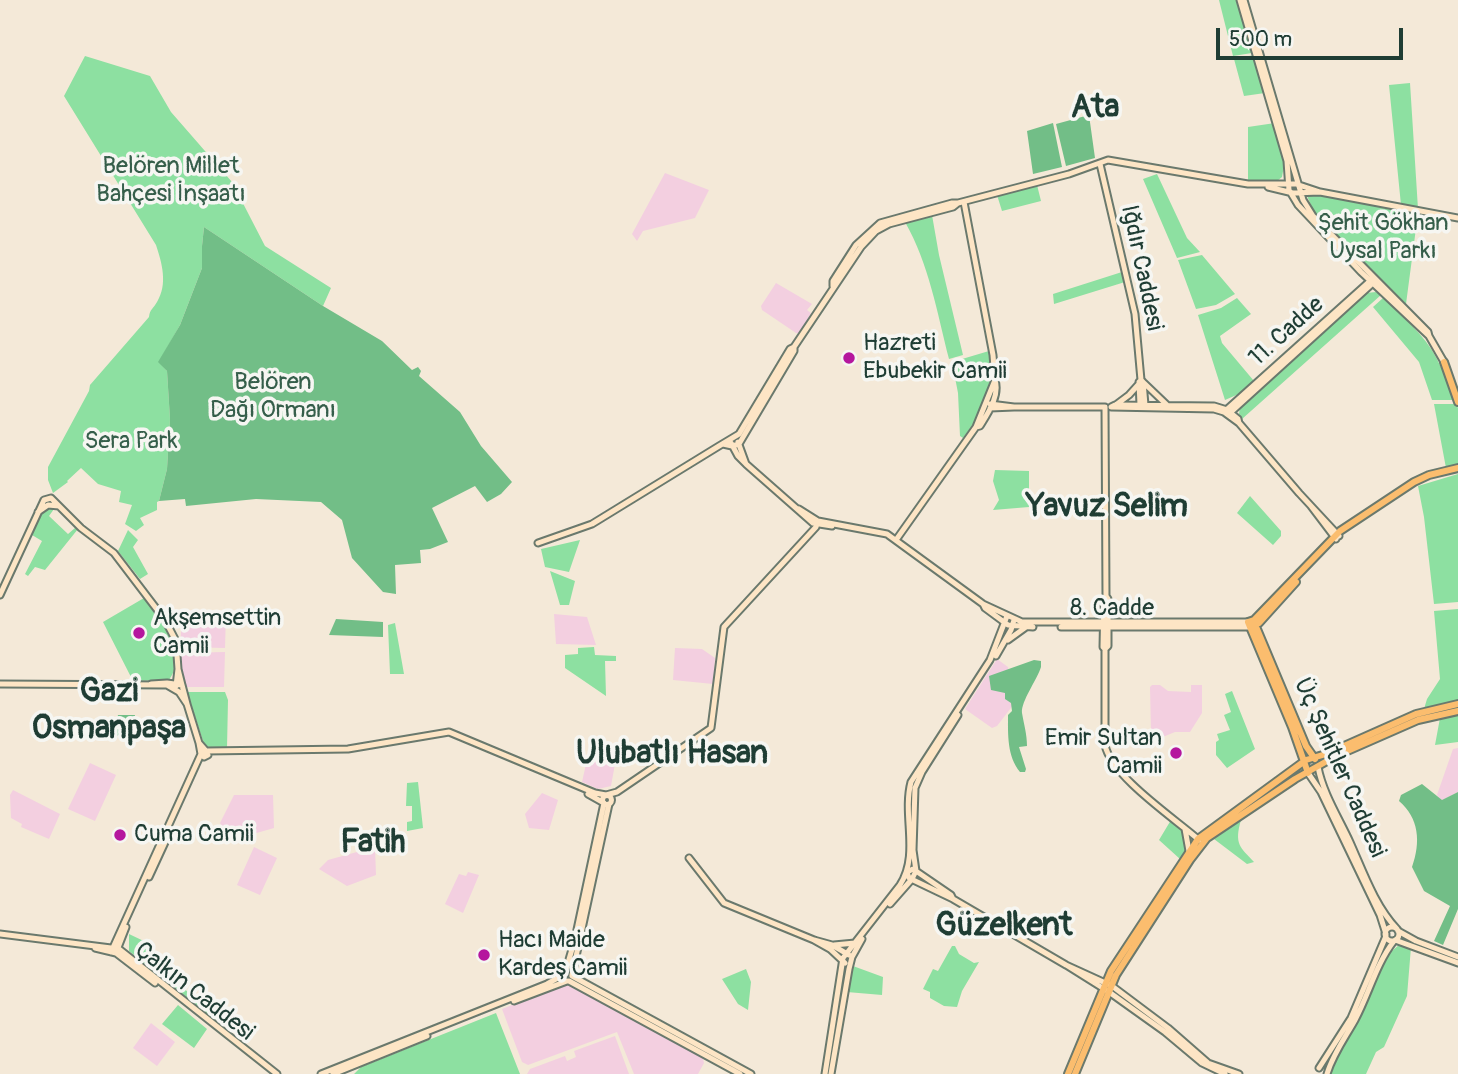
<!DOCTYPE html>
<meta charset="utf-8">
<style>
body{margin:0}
#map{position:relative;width:1458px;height:1074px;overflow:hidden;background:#f4e9d8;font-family:Pangolin,sans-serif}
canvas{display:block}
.scale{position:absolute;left:1216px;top:28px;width:187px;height:32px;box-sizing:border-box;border:4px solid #1f3d34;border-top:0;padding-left:9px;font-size:21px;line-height:24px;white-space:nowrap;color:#1f3d34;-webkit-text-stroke:5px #f6f6f2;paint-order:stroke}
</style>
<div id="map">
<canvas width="1458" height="1074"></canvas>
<div class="scale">500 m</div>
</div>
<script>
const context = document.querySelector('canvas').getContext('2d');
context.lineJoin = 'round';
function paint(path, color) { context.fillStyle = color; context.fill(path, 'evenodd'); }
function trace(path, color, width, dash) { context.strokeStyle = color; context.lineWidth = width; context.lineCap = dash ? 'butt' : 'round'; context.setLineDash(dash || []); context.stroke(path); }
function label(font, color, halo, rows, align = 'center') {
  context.font = font + ' Pangolin,sans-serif'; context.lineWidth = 7; context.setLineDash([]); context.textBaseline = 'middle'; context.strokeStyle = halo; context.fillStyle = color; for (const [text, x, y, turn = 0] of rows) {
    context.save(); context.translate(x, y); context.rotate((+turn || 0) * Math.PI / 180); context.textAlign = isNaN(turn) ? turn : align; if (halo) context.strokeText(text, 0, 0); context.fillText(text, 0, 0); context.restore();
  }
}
const built = new Path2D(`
 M665,173L709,190L695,218L643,231L637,241L632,234Z
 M776,283L812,304L807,310L811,313L800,333H796L762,310L761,306Z
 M195,613L226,614L225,648L180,647L181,631Z
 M554,614L587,617L596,645L556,644Z
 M675,648L702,649L715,658L713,684L673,680Z
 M225,652L224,687H185L179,653Z
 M997,659L1008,667L1014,704L997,726L992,728L965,709Z
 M1152,685H1160L1168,691L1191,692V685H1202V713L1190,732H1175L1158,739L1154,738L1151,732L1150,687Z
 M590,746L611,752L615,764L611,786L598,789L582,782Z
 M1458,748V792L1442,801L1437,795L1453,749Z
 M90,763L116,775L95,821L68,809Z
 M13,790L60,814L49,839L21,827L22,824L11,818L10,795Z
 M542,793L558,800L549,830L529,828L525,814Z
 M234,795H273L274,828L246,836L222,826L220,823Z
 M254,847L277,858L260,895L237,885Z
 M375,847L376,875L347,886L319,869L328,860Z
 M468,872L479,875L463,913L445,904L459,874L466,876Z
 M563,985L579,987L702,1055L704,1063L698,1074H634L617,1032L528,1065L522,1062L502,1009Z
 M151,1023L175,1042L157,1066L133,1048Z
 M615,1036L629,1074H527L530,1069L565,1056L567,1061L576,1057L574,1051Z`);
const green = new Path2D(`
 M1219,0H1238L1252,53L1233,56Z
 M1254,55L1265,93L1244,96L1234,59Z
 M85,56L150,76L171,112L232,182L265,246L331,288L323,306L204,227L202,246V268L180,325L159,362L167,371L170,419L167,469L159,501L157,502V510L140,518L144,525L136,531L125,524L132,505L119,502L121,491L98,484L81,468L67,481L68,482L53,493L48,480V467L89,391L90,385L149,317C150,309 153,309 157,302C168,284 162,263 156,245L64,96Z
 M1410,83L1418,209L1401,205L1389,85Z
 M1275,123L1285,160L1282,177L1276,182L1248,180V127Z
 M1157,174L1187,238L1200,252L1177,258L1143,179Z
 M1037,185L1041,201L1002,211L997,195Z
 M1309,194L1418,213L1406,304L1314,212L1307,196Z
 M932,215L939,255L963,355L949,359C937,312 929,264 905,222Z
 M1202,255L1235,294L1216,305L1196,309L1178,260Z
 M1122,272L1125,282L1054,304L1053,294Z
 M1376,292L1381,295L1242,419L1239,414L1240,407L1366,293Z
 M1237,298L1251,314L1220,336L1222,343L1254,381L1241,393L1225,400L1198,315L1221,308Z
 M1383,298C1403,317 1425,335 1437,359C1444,372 1449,387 1454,400H1432L1419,362L1373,307Z
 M989,351C997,382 982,414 963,438L960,436L958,393L952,362Z
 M1434,404H1456L1458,408V465L1446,468Z
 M995,470L1029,471V507L993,510L999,500L993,481Z
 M1458,474V602L1434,604L1424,517L1418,486Z
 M1250,496L1281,531V536L1273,545L1237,513Z
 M50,509H54L49,516L68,534L75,528L78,529L45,570L35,567L28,576L25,574L42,541L32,535L43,511Z
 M128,530L138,540L133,547L148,574L140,579L118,551Z
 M580,540L569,572L545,567L541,549Z
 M550,571L575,581L569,605H560Z
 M144,598C160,618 189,654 169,680L133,681L103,622Z
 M1458,609V701L1424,709L1427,699L1440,679L1434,611Z
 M395,623L404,674H390L388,625Z
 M594,647L595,655L616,656V661H605L606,696L565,668V655L578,654V648Z
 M1232,691L1255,749L1227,768L1216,755V742L1219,740L1217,734L1230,730L1224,715L1231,712L1225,694Z
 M187,692H225L228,700L227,748H208L204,744Z
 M1458,714V742L1435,745L1440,718Z
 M418,782L423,828L407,831V822L412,821V806H406L407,783Z
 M1171,820L1183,830L1187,847L1180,859L1159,840Z
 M1241,820C1234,844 1240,847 1254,862L1247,864L1214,839Z
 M129,934L150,944L146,954L149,961L217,1015L215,1020L129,951Z
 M1399,945L1411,947L1407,996L1384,1047L1376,1052L1366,1074H1331L1336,1056L1362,1013L1388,954Z
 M952,946H955L959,954L974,963L979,962L962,991L957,1007L944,1006L930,998V992L923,989L933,969L938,971Z
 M853,966L883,977L882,995L847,992Z
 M746,969L751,982L748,1010L738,1004L722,979Z
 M178,1005L207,1029L194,1048L162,1024Z
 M496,1013L520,1074H354L361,1067Z`);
const forest = new Path2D(`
 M1089,115L1095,158L1066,166L1056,124Z
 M1053,123L1062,167L1033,174L1027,131Z
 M204,227L323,306L382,341L412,370L418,367L421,371L419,376L460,412L481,446L512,482L501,494L487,502L475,486L432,508L448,542L430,549L420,550L421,563L395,565L396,594L383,592L352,558L342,520L321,502L256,499L186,506L185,499L159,501L167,469L170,419L167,371L158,362L180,325L202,268V246Z
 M336,619L383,622V637L329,635Z
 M1034,660L1041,661V667C1037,680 1021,701 1022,713C1024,725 1027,734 1027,746L1019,747L1026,769L1025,772H1020C1007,756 1008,735 1008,715L1012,711L1011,703L1005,699V693L991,690L989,676Z
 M118,715H135L131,741L104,730L111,719H117Z
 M1422,784L1442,800L1458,792V909L1443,945L1434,941L1450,906L1424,891L1412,867C1421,842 1419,818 1399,801L1401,795Z`);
const secondary = new Path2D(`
 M1240,0L1287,161L1289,190L1298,205L1361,272L1429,336L1428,332L1313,216L1303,200L1244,0
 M1100,164L1135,314L1141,380
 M1268,187L1293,193L1320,192L1458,218
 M964,202L993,355L995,380
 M958,203L1069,174L1108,160L1248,184H1296L1320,192
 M1429,336L1444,362
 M794,347L861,247L876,231L889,224L953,207L958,203H952L880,223L856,245L833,281V286
 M995,380C1000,396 988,413 980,426L976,427Z
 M1144,383L1167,405
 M1117,404L1129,395L1138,385
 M1140,405L1139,382L1141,380L1143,382L1145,405
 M1014,407H1105
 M1105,407L1106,596
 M990,408L1014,407L990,404
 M1225,411L1371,280
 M1230,413L1373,283
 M1239,423L1224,412L1214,409L1111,407L1115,405L1214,406L1227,410L1238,419L1239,423L1299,493L1339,536
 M731,443L738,456L746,464L738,442
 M746,464L813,523L832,526
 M59,506L81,528L114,553L165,620L176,641L178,669
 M1311,506L1336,539
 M799,509L818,521L887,534L983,604L1022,622H1248
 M896,540L976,427
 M538,543L592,524L719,446L739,434L790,349L794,347V351L739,444L732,446L723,444
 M0,595L44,500L51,498L59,506L48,505L38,512
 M1106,596L1108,599V646L1105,649L1103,647L1104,599Z
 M983,604L985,608L1008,625L1033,627
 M1061,627H1250
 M1008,640L1026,627
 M1105,649V745C1111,776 1174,818 1199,840
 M996,656L1011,630L1014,620
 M0,684L167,685L179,692L187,704L182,685L167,683L151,684
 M176,686L178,669L182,685
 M187,704L199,743
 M206,751L348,749L449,732L595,793L606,795L617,792L711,728L724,627L816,527L818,521
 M206,751L208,755L204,757L201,754Z
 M1318,767C1323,793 1339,818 1350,842C1363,871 1375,906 1397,929
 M1308,773L1321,792L1380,915L1386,934
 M602.5 800a4.5 4.5 0 1 1 9 0a4.5 4.5 0 1 1-9 0Z
 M1185,829L1189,851
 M689,858L724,903L814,940
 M913,869L951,895L953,899L909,878L907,872Z
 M149,877L167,838
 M953,899L1066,965
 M890,904L912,879L916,871L913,850L915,788L922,772L958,715
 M1385 934a7 7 0 1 1 14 0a7 7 0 1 1-14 0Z
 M1398,931L1416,941L1458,957
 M0,934L119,949L277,1074
 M1395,940L1458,963
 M834,945L855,943
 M95,948L116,953L155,983
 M117,950L126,927
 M111,952L201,754L199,743L206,751
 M845,963L830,949L814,940L832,945L849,955
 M565,973L575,939L604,803L588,794
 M572,975L609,804
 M572,976L751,1074
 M569,981L740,1074
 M514,1001L567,981
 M1319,1068L1351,1018L1386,936
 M321,1074L547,984L563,975
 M333,1074L427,1036
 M825,1074L843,958L900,885C920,854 902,816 911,782L990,660L1007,616
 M831,1074L849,969L852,957L862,939
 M1225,1074L1202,1063L1165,1032L1109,992L1066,965L1112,986L1168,1028L1208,1063L1239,1074
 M1327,1074C1333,1054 1345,1038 1355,1020C1369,994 1376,964 1394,941`);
const primary = new Path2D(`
 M1444,362L1458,402
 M1254,622L1306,746L1315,759
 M1250,627L1259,623L1296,582
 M1308,773L1292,727L1248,622L1254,620L1340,531L1414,482L1429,475L1458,468
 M1068,1074L1111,971L1198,839L1306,760L1326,754L1416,714L1458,704
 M1075,1074L1116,975L1190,860L1207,838L1295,779L1336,756L1418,720L1458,711`);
const markers = [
 [849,358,7,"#b5179e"],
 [139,633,7,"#b5179e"],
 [1176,753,7,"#b5179e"],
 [120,835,7,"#b5179e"],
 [484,955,7,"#b5179e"]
];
const parkNames = [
 ["Belören Millet",171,167],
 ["Bahçesi İnşaatı",171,195],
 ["Şehit Gökhan",1383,224],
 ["Uysal Parkı",1383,252],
 ["Belören",273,383],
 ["Dağı Ormanı",273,411],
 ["Sera Park",131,442]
];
const streetNames = [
 ["Iğdır Caddesi",1141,268,78],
 ["11. Cadde",1287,332,-42],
 ["8. Cadde",1112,609],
 ["Üç Şehitler Caddesi",1339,768,66],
 ["Çalkın Caddesi",194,992,38]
];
const poiNames = [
 ["Hazreti",863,344],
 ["Ebubekir Camii",863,372],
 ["Akşemsettin",153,619],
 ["Camii",153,647],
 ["Emir Sultan",1162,739,"right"],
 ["Camii",1162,767,"right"],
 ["Cuma Camii",134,835],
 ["Hacı Maide",498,941],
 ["Kardeş Camii",498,969]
];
const districtNames = [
 ["Ata",1095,109],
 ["Yavuz Selim",1107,508],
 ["Gazi",109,693],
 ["Osmanpaşa",109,730],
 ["Ulubatlı Hasan",672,755],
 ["Fatih",373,844],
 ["Güzelkent",1004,927]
];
paint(built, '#f3cfe0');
paint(green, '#8de0a1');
paint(forest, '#72be87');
trace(secondary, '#6a796d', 9);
trace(primary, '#6a796d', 10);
trace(secondary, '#fde5c5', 5);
trace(primary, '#fbbd6e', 6);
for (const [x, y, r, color] of markers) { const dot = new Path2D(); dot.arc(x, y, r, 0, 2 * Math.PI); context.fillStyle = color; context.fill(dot); trace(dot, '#f6f6f2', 2.5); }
label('24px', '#355e4a', '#f6f6f2', parkNames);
label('24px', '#1f3d34', '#f6f6f2', streetNames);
label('24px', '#1f3d34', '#f6f6f2', poiNames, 'left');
label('bold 32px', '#1f3d34', '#f6f6f2', districtNames);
</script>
